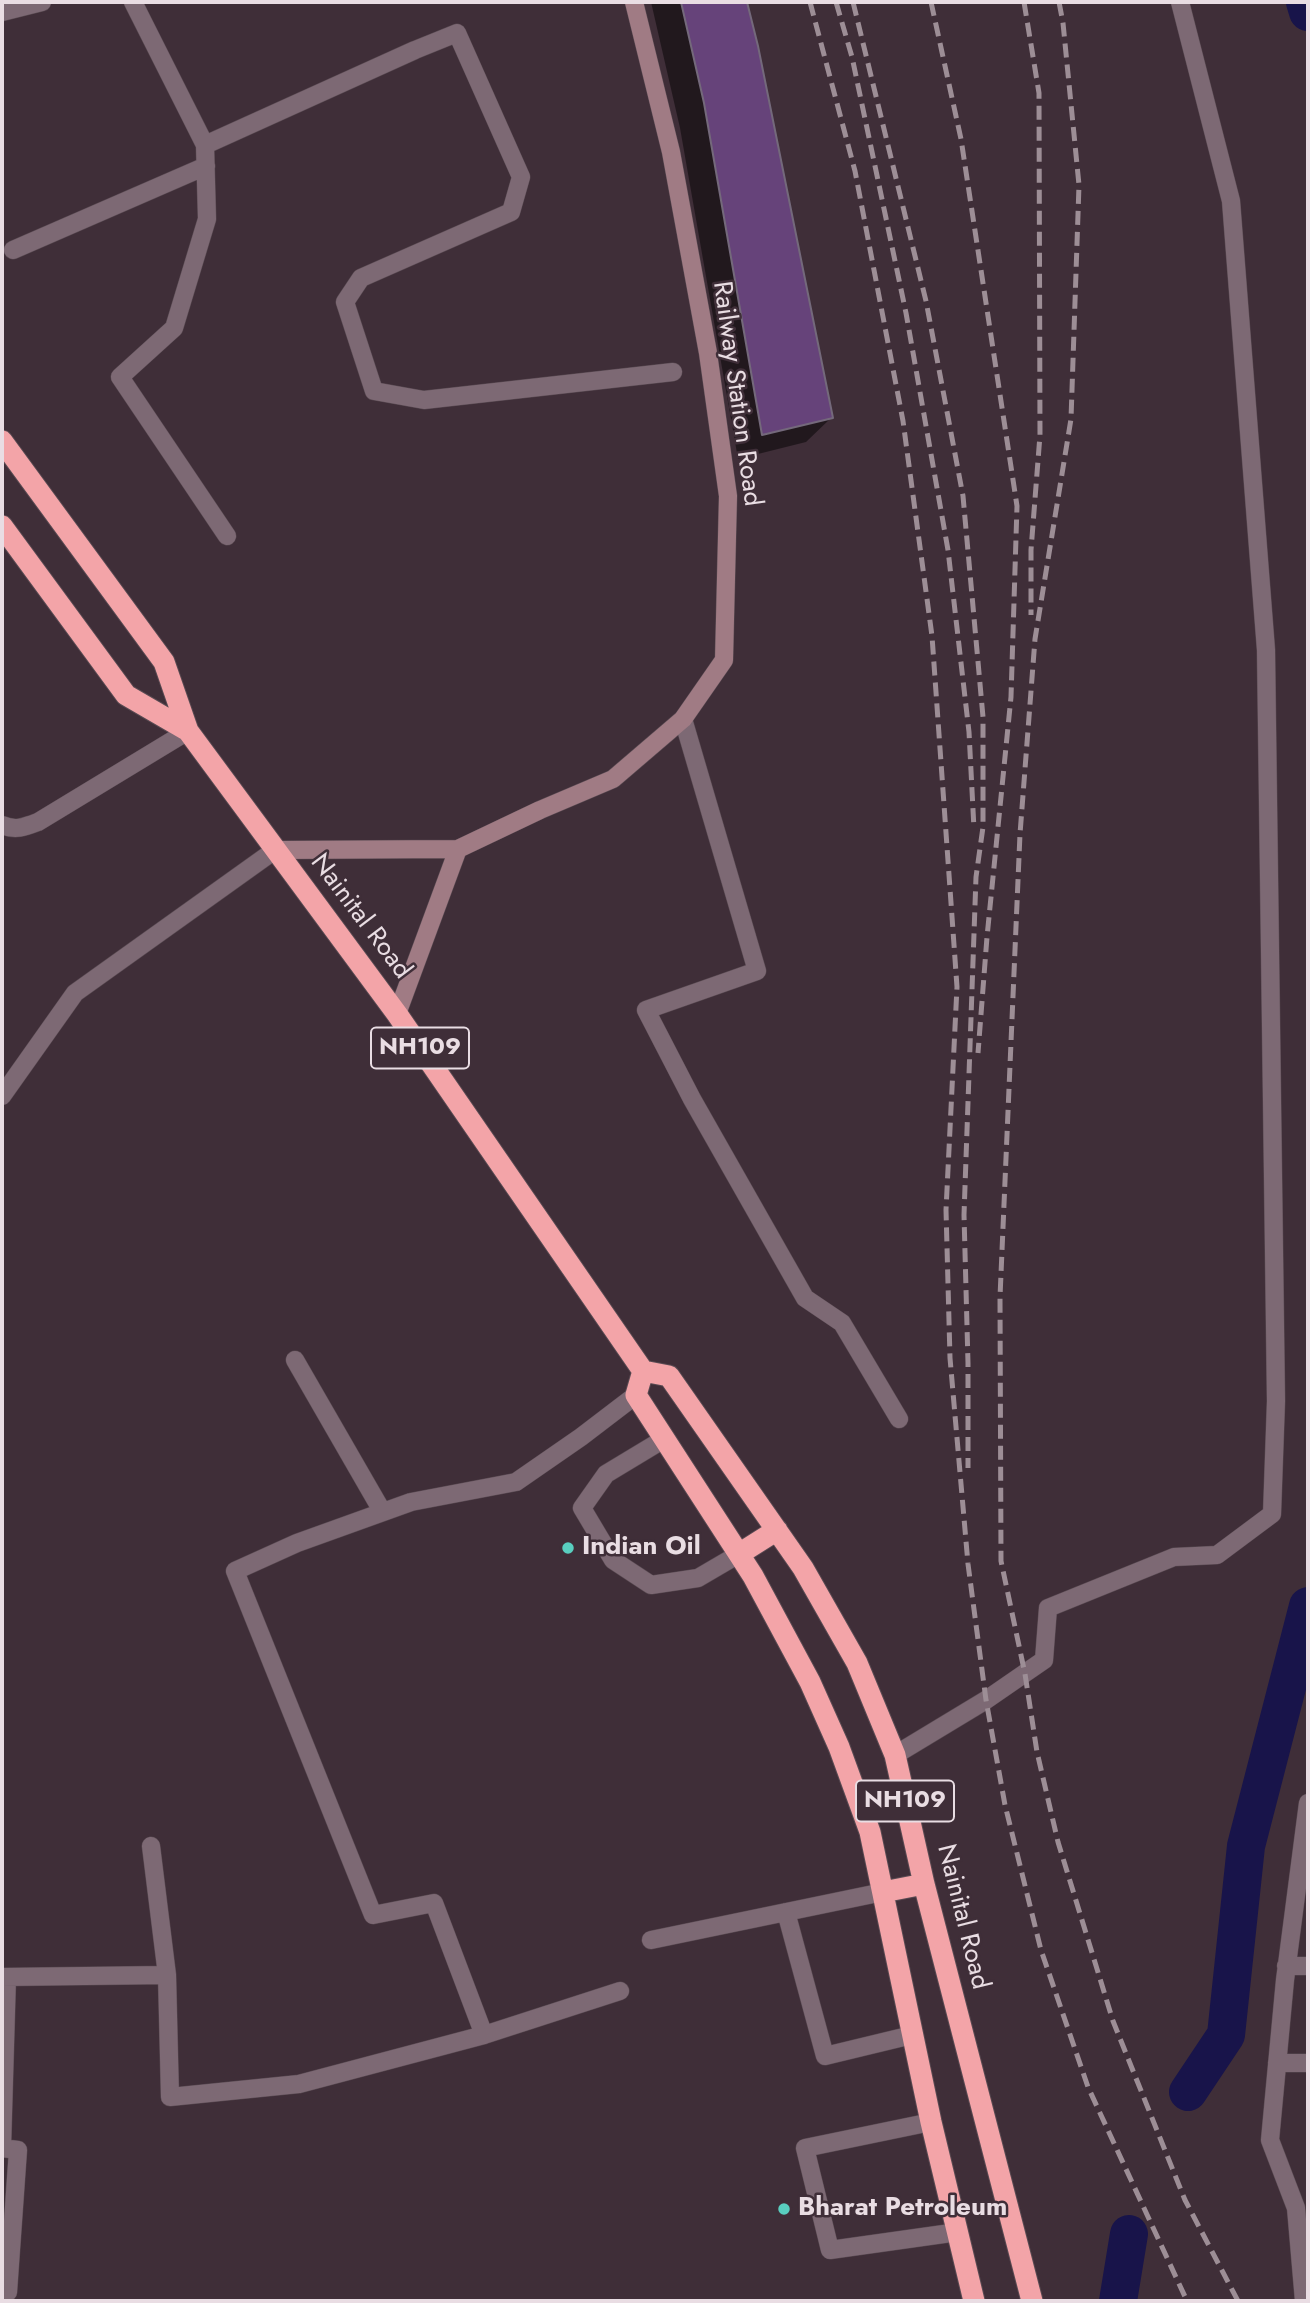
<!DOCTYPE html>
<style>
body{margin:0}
#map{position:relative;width:1310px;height:2303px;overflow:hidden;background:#3f2e38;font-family:Jost,sans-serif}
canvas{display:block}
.frame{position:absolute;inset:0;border:4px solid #e9dde3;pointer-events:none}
</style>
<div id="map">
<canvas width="1310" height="2303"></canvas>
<div class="frame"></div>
</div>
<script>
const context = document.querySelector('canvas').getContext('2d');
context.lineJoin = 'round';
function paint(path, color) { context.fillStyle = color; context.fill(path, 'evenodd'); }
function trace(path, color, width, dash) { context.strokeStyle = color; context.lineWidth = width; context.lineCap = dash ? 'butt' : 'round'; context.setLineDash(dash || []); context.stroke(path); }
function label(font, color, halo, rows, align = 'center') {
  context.font = font + ' Jost,sans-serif'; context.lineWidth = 5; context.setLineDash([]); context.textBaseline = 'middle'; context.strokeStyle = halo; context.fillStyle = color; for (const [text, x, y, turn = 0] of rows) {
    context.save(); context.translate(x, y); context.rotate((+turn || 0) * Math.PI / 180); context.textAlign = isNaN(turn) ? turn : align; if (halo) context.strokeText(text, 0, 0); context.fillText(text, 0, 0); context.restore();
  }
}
const shadow = new Path2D(`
 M651,2H745L756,46L831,418L806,442L738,459L680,128Z`);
const canal = new Path2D(`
 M1305,2L1308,12
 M1188,2092L1226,2035L1246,1846L1308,1606
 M1118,2301L1129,2234`);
const building = new Path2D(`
 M681,2H747L758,46L833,418L762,435L704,103Z`);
const lane = new Path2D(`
 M664,1439L606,1474L582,1508L613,1560L651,1585L698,1578L739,1554
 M895,1755L986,1700L1044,1660L1048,1608L1174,1557L1217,1555L1272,1514L1276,1401L1266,650L1231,201L1180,2
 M786,1912L825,2056L912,2035
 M651,1940L883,1892
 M931,2122L805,2148L830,2250L958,2232`);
const street = new Path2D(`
 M133,2L205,145L207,219L174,328L120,377L227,536
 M2,12L42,2
 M205,145L415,50L457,33L521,177L511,212L361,278L345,302L374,391L424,400L673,372
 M13,250L206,166
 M683,719L757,971L646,1010L692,1099L805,1298L842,1323L899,1419
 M2,825C15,831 25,827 38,822L188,731
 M2,1096L75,993L275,850
 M295,1360L382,1511
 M151,1846L167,1975
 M1286,1966H1308
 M2,1977L167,1975L170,2097L299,2084L484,2035L620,1991
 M484,2035L434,1903L373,1915L235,1571L297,1543L411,1502L516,1482L581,1437L636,1395
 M1277,2063H1308
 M2,2292H8L18,2150L2,2148L7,1977
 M1304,2301L1296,2208L1270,2140L1285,1980L1308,1803`);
const secondary = new Path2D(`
 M275,850L458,849L540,810L613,779L683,719L724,660L728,496L708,353L671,152L634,2
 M397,1014L458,849`);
const highway = new Path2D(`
 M2,441L164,662L188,731
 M2,526L126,695L188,731L397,1014L643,1371L669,1376L803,1568L857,1663L895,1755L924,1884L1032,2301
 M643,1371L636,1395L753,1576L810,1682L839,1747L870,1832L931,2122L974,2301
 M739,1554L777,1530
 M883,1892L924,1884`);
const rail = new Path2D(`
 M810,2L855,171L903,421L932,636L957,987L946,1210L950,1358L968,1564L986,1700L1005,1805L1041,1950L1088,2087L1187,2301
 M836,2L852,57L906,313L948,550L969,732L974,829
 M853,2L926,301L963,496L983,717V827L976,877L964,1215L968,1363V1468
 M931,2L961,139L1017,506L1011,697L987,937L978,1053
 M1024,2L1039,93L1040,435L1031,550V615
 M1059,2L1063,23L1079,185L1071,419L1035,639L1020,834L1000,1297L1001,1561L1025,1674L1037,1752L1058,1842L1113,2021L1185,2200L1238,2301`);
const markers = [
 [568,1548,7,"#59cebf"],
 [784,2209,7,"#59cebf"]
];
const shields = [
 [420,1048,98],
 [905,1801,98]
];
const shieldNames = [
 ["NH109",420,1048],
 ["NH109",905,1801]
];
const streetNames = [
 ["Railway Station Road",736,394,82],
 ["Nainital Road",360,917,53],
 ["Nainital Road",962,1917,76]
];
const poiNames = [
 ["Indian Oil",582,1548],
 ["Bharat Petroleum",798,2209]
];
paint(shadow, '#0007');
trace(canal, '#18144a', 38);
paint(building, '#66437a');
trace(building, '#74697b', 2);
trace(lane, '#594a52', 19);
trace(street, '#594a52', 19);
trace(secondary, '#594a52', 19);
trace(highway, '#594a52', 23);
trace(lane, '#7d6974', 18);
trace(street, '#7d6974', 18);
trace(secondary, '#a07b84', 18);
trace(highway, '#f3a4a8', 21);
trace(rail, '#9d8e96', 5, [14, 7]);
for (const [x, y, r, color] of markers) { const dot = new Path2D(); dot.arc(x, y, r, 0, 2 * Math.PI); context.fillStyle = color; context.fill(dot); trace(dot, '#3f2e38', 2.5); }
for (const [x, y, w] of shields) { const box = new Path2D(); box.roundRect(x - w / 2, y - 20.5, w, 41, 5); context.fillStyle = '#3f2e38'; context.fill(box); trace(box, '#e9dde3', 2); }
label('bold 24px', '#e9dde3', null, shieldNames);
label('26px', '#e9dde3', '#3f2e38', streetNames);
label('bold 26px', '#e9dde3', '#3f2e38', poiNames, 'left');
</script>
